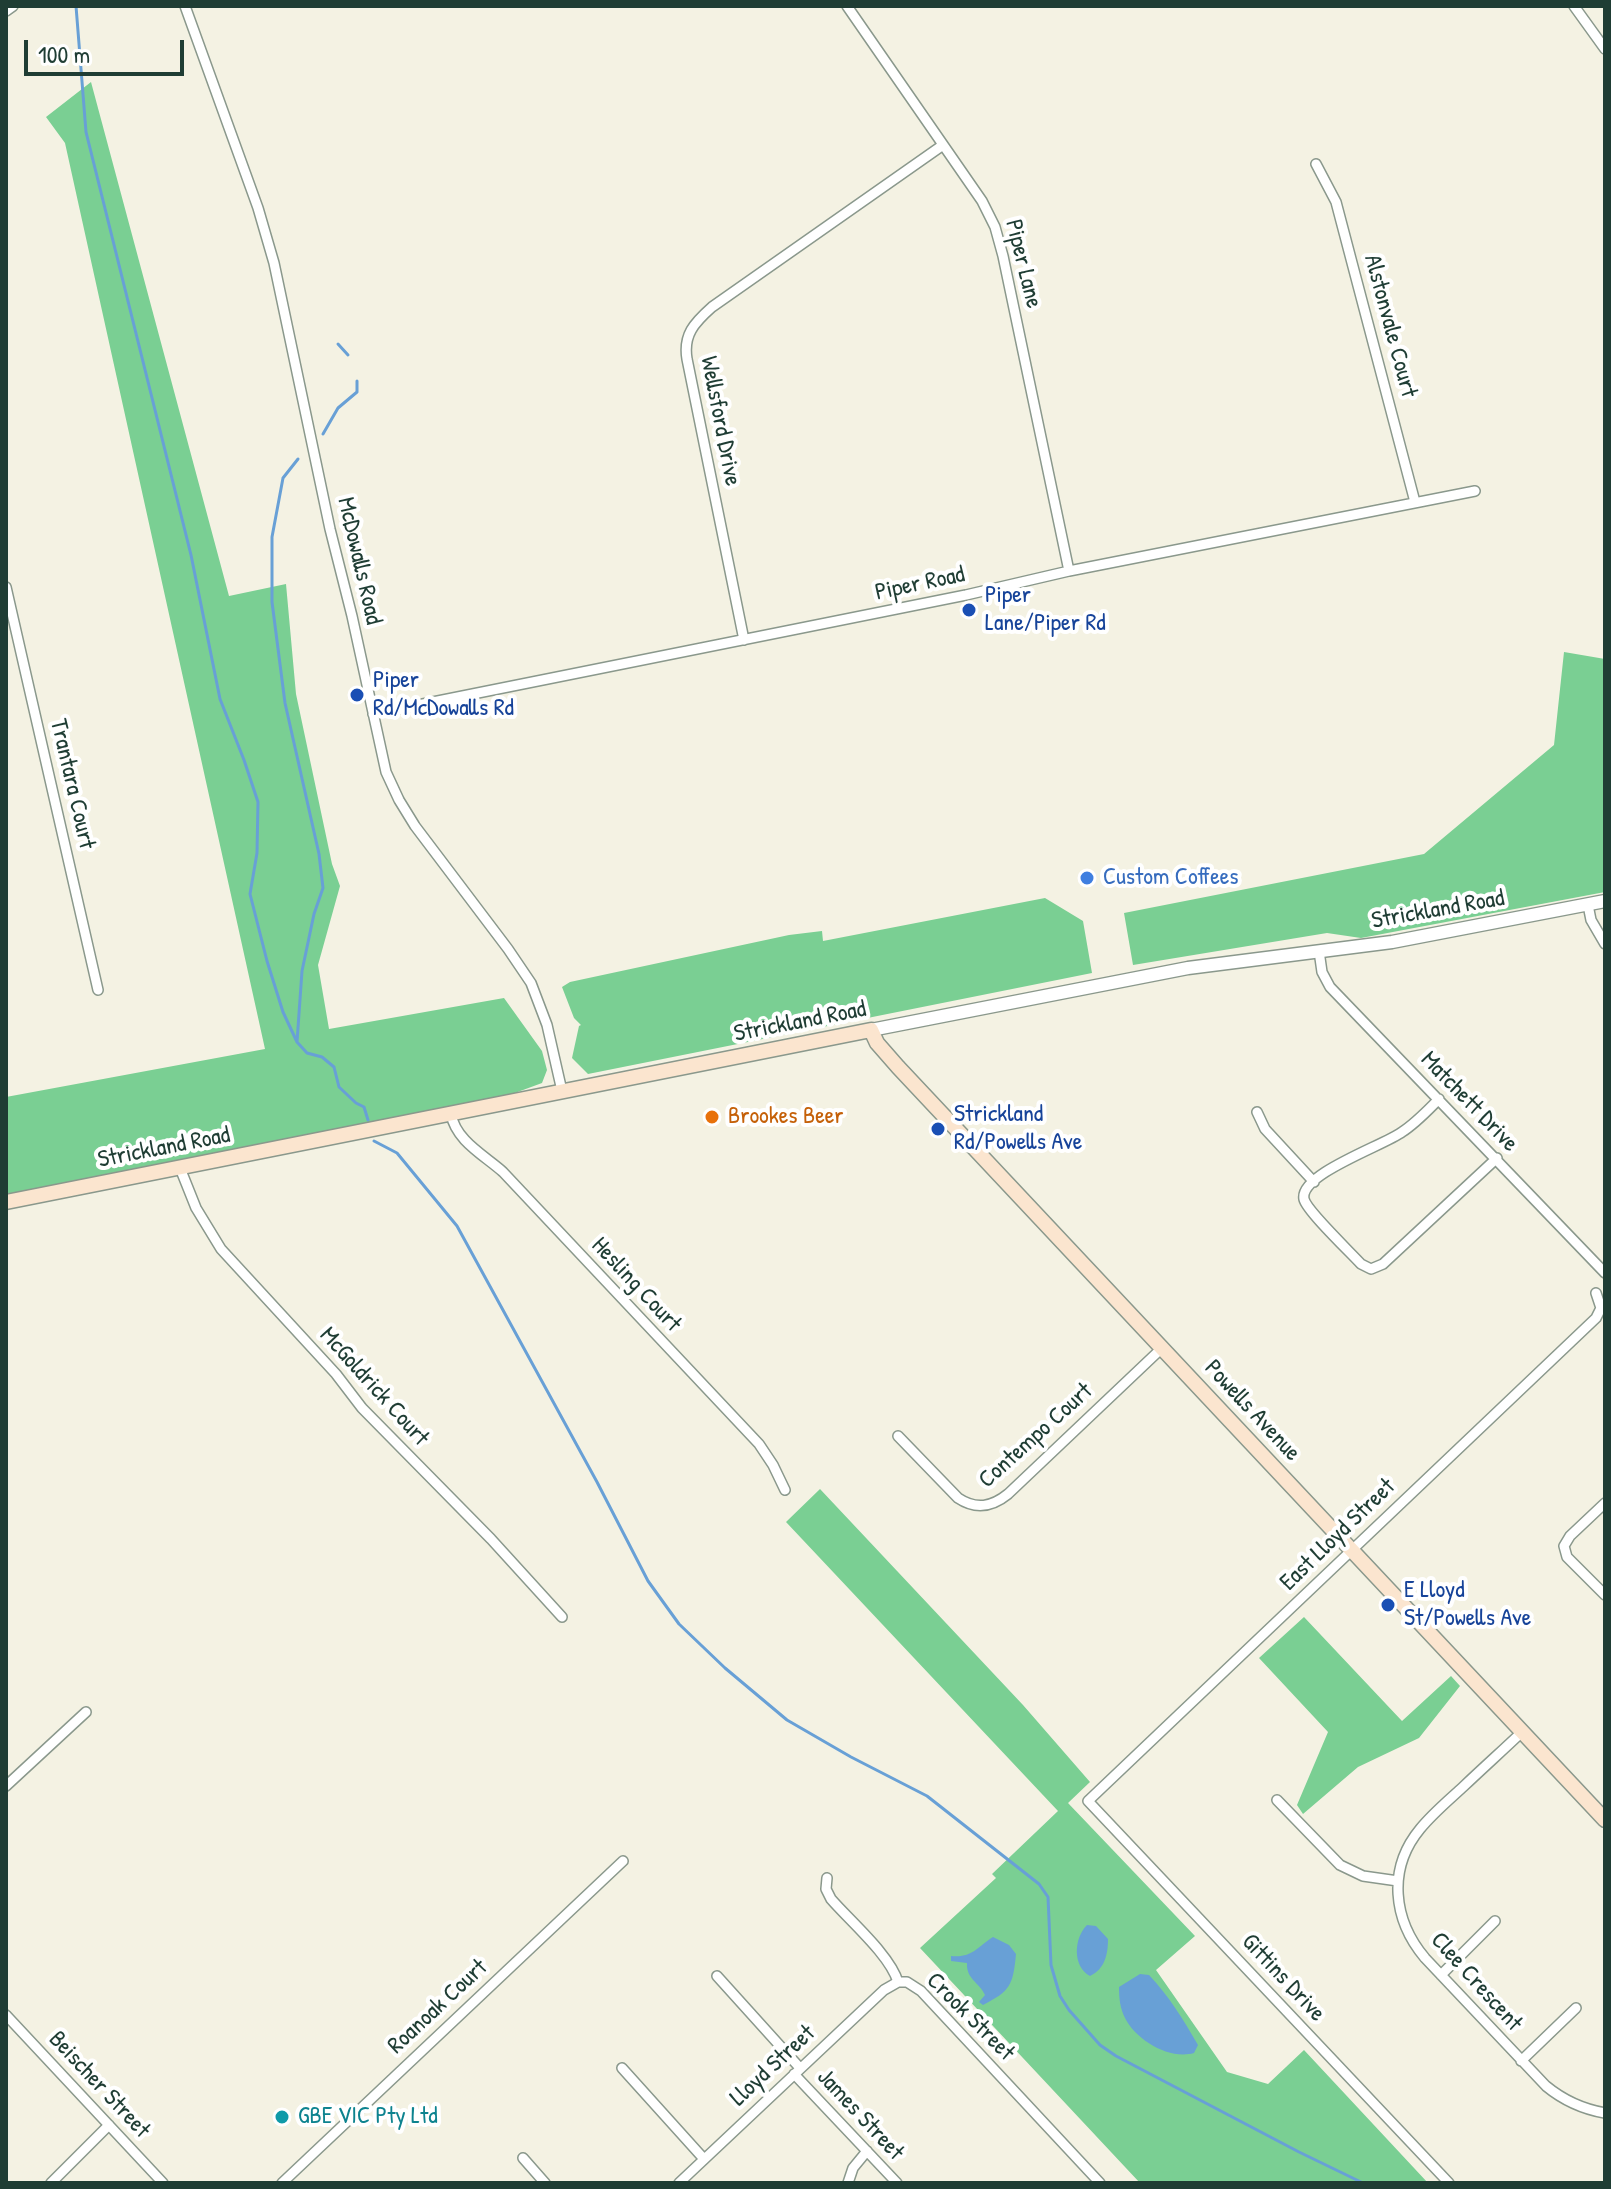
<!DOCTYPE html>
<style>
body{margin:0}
#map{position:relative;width:1611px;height:2189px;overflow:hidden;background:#f4f2e3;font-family:"Patrick Hand",sans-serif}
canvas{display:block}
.frame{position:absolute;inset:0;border:8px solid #1f3d34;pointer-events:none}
.scale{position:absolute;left:24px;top:40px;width:160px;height:36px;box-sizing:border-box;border:4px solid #1f3d34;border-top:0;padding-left:10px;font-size:24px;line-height:28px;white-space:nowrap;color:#1f3d34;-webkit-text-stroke:6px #fff;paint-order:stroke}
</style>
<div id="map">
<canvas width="1611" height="2189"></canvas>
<div class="frame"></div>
<div class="scale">100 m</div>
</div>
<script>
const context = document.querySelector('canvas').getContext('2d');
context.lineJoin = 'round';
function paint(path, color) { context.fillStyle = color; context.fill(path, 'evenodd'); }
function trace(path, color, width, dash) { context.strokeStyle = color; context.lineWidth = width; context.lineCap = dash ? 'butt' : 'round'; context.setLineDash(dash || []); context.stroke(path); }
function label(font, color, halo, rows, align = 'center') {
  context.font = font + ' "Patrick Hand",sans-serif'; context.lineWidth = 8; context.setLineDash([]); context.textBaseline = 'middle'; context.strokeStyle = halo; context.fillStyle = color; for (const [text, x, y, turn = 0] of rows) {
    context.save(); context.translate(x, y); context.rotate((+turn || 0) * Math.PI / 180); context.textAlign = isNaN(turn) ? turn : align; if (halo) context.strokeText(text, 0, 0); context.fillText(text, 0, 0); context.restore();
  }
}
const green = new Path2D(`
 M91,82L229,596L286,584L296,694L332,864L340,886L318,965L329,1029L504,998L542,1051L547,1070L542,1083L504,1097L6,1195V1097L265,1049L65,143L46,117Z
 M1564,652L1605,659V892L1361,938L1327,933L1133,965L1124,913L1424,854L1554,745Z
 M1045,898L1083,921L1092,973L588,1074L572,1058L579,1026L581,1025L574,1018L562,987L570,982L789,935L822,931L823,941Z
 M820,1489L1023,1705L1090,1782L1068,1803L1195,1936L1156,1970L1227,2072L1268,2084L1304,2050L1428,2183H1140L920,1948L996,1878L992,1874L1058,1811L786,1522Z
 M1304,1617L1402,1721L1451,1676L1460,1686L1419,1738L1358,1767L1303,1814L1297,1805L1328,1732L1259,1658Z`);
const water = new Path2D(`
 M1087,1925L1096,1926L1108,1939C1108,1954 1105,1969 1090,1976C1072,1966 1074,1938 1087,1925Z
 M993,1937L1009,1945L1016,1954C1013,1986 1010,1991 983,2005L979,2002L985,1995C979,1982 966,1979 967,1963L951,1961V1956C972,1958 976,1948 993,1937Z
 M1140,1974L1149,1975C1169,1996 1183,2019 1198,2045L1194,2053C1169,2060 1136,2040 1125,2018C1120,2008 1119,1998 1119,1987Z`);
const stream = new Path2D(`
 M76,6L86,132L191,555L220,699L244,760L258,802L257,853L250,894L267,961L283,1012L297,1042
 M338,344L348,355
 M323,434L338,408L357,392V381
 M298,459L283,478L272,537V602L285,703L319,854L323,888L314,914L302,971L297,1042L307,1053L322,1057L334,1067L339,1087L356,1103L364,1107L368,1120
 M374,1141L397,1153L457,1226L597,1482L648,1581L679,1624L725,1668L787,1720L851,1757L927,1796L1039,1884L1048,1897L1051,1965L1060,1996L1069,2010L1100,2045L1116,2056L1299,2152L1363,2183`);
const minor = new Path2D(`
 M185,6L258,208L274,263L330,529L352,616L386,772L399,800L415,826L508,949L531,983L547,1025L562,1091
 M847,6L982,201L995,227L1003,256L1069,571
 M1574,6L1605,49
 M6,11L13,6
 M1316,164L1336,202L1415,502
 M6,587L98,990
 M744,640L687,359C683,335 694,323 712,307L943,145
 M373,714L966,595L1069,571L1475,491
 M1588,905L1591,920L1605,944
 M1319,951L1322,972L1330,987L1605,1273
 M1439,1099C1427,1111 1416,1123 1402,1132C1385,1145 1299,1174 1304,1199C1306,1210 1351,1253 1361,1264L1371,1269L1383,1264L1497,1158
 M1257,1112L1265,1129L1314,1182
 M451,1114C456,1141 484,1155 503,1172L759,1444L773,1465L785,1490
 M180,1168L196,1208L221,1249L336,1374L362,1408L491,1539L562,1617
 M898,1436L958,1498C976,1510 992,1507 1008,1494L1162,1348
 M1605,1503L1570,1536L1564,1546L1567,1557L1605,1595
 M1522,1732C1503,1750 1483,1768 1464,1786C1449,1800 1433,1813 1420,1829C1387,1869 1393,1920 1425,1958L1546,2086C1563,2100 1582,2109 1605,2113
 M6,1786L86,1712
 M1277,1800L1340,1865L1363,1876L1398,1881
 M827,1878L826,1889L831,1899C850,1921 890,1955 898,1982
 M1441,1975L1495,1921
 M717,1976L800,2068
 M898,1982H907L921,1991L1100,2183
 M6,2015L163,2183
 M1521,2061L1576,2008
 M622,2068L704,2159
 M794,2074L897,2183
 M523,2158L545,2183
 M51,2183L109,2125
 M282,2183L623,1861
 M679,2183L884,1990L898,1982
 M848,2183L853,2168L867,2151
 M1449,2183L1088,1801L1596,1318L1601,1308L1596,1293`);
const tertiary = new Path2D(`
 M871,1030L1188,968L1392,942L1605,901`);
const secondary = new Path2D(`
 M6,1202L871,1030L877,1043L898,1067L1605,1820`);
const markers = [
 [969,610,8,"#1a4fb4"],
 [357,695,8,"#1a4fb4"],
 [1087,878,8,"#3f7fe0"],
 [712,1117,8,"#e8710a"],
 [938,1129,8,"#1a4fb4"],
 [1388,1605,8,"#1a4fb4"],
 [282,2117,8,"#0f9aa8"]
];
const streetNames = [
 ["Piper Lane",1023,264,76],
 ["Alstonvale Court",1390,326,75],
 ["Wellsford Drive",720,421,79],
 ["McDowalls Road",359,561,77],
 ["Piper Road",920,584,-12],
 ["Trantara Court",72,784,77],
 ["Strickland Road",1438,910,-10],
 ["Strickland Road",800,1022,-11],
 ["Matchett Drive",1469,1102,46],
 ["Strickland Road",164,1148,-11],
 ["Hesling Court",636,1285,47],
 ["McGoldrick Court",374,1387,48],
 ["Powells Avenue",1252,1411,47],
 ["Contempo Court",1036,1436,-42],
 ["East Lloyd Street",1338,1535,-44],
 ["Gittins Drive",1283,1978,47],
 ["Clee Crescent",1476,1982,48],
 ["Roanoak Court",438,2007,-43],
 ["Crook Street",970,2017,45],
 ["Lloyd Street",773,2066,-43],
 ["Beischer Street",99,2085,47],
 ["James Street",860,2115,47]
];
const transitNames = [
 ["Piper",985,596],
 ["Lane/Piper Rd",985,624],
 ["Piper",373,681],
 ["Rd/McDowalls Rd",373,709],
 ["Strickland",954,1115],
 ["Rd/Powells Ave",954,1143],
 ["E Lloyd",1404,1591],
 ["St/Powells Ave",1404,1619]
];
const shopNames = [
 ["Custom Coffees",1103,878]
];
const foodNames = [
 ["Brookes Beer",728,1117]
];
const cultureNames = [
 ["GBE VIC Pty Ltd",298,2117]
];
paint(green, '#7acf93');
paint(water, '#68a0d6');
trace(stream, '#68a0d6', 3);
trace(minor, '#8a988c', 12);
trace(tertiary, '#8a988c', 15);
trace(secondary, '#8a988c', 17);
trace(minor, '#fff', 9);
trace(tertiary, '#fff', 12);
trace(secondary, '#fbe5cf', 14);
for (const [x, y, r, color] of markers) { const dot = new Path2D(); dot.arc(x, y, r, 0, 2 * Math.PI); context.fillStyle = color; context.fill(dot); trace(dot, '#fff', 3); }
label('24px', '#1f3d34', '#fff', streetNames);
label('24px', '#164399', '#fff', transitNames, 'left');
label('24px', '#366cbe', '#fff', shopNames, 'left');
label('24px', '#c56008', '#fff', foodNames, 'left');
label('24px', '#0d838f', '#fff', cultureNames, 'left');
</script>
